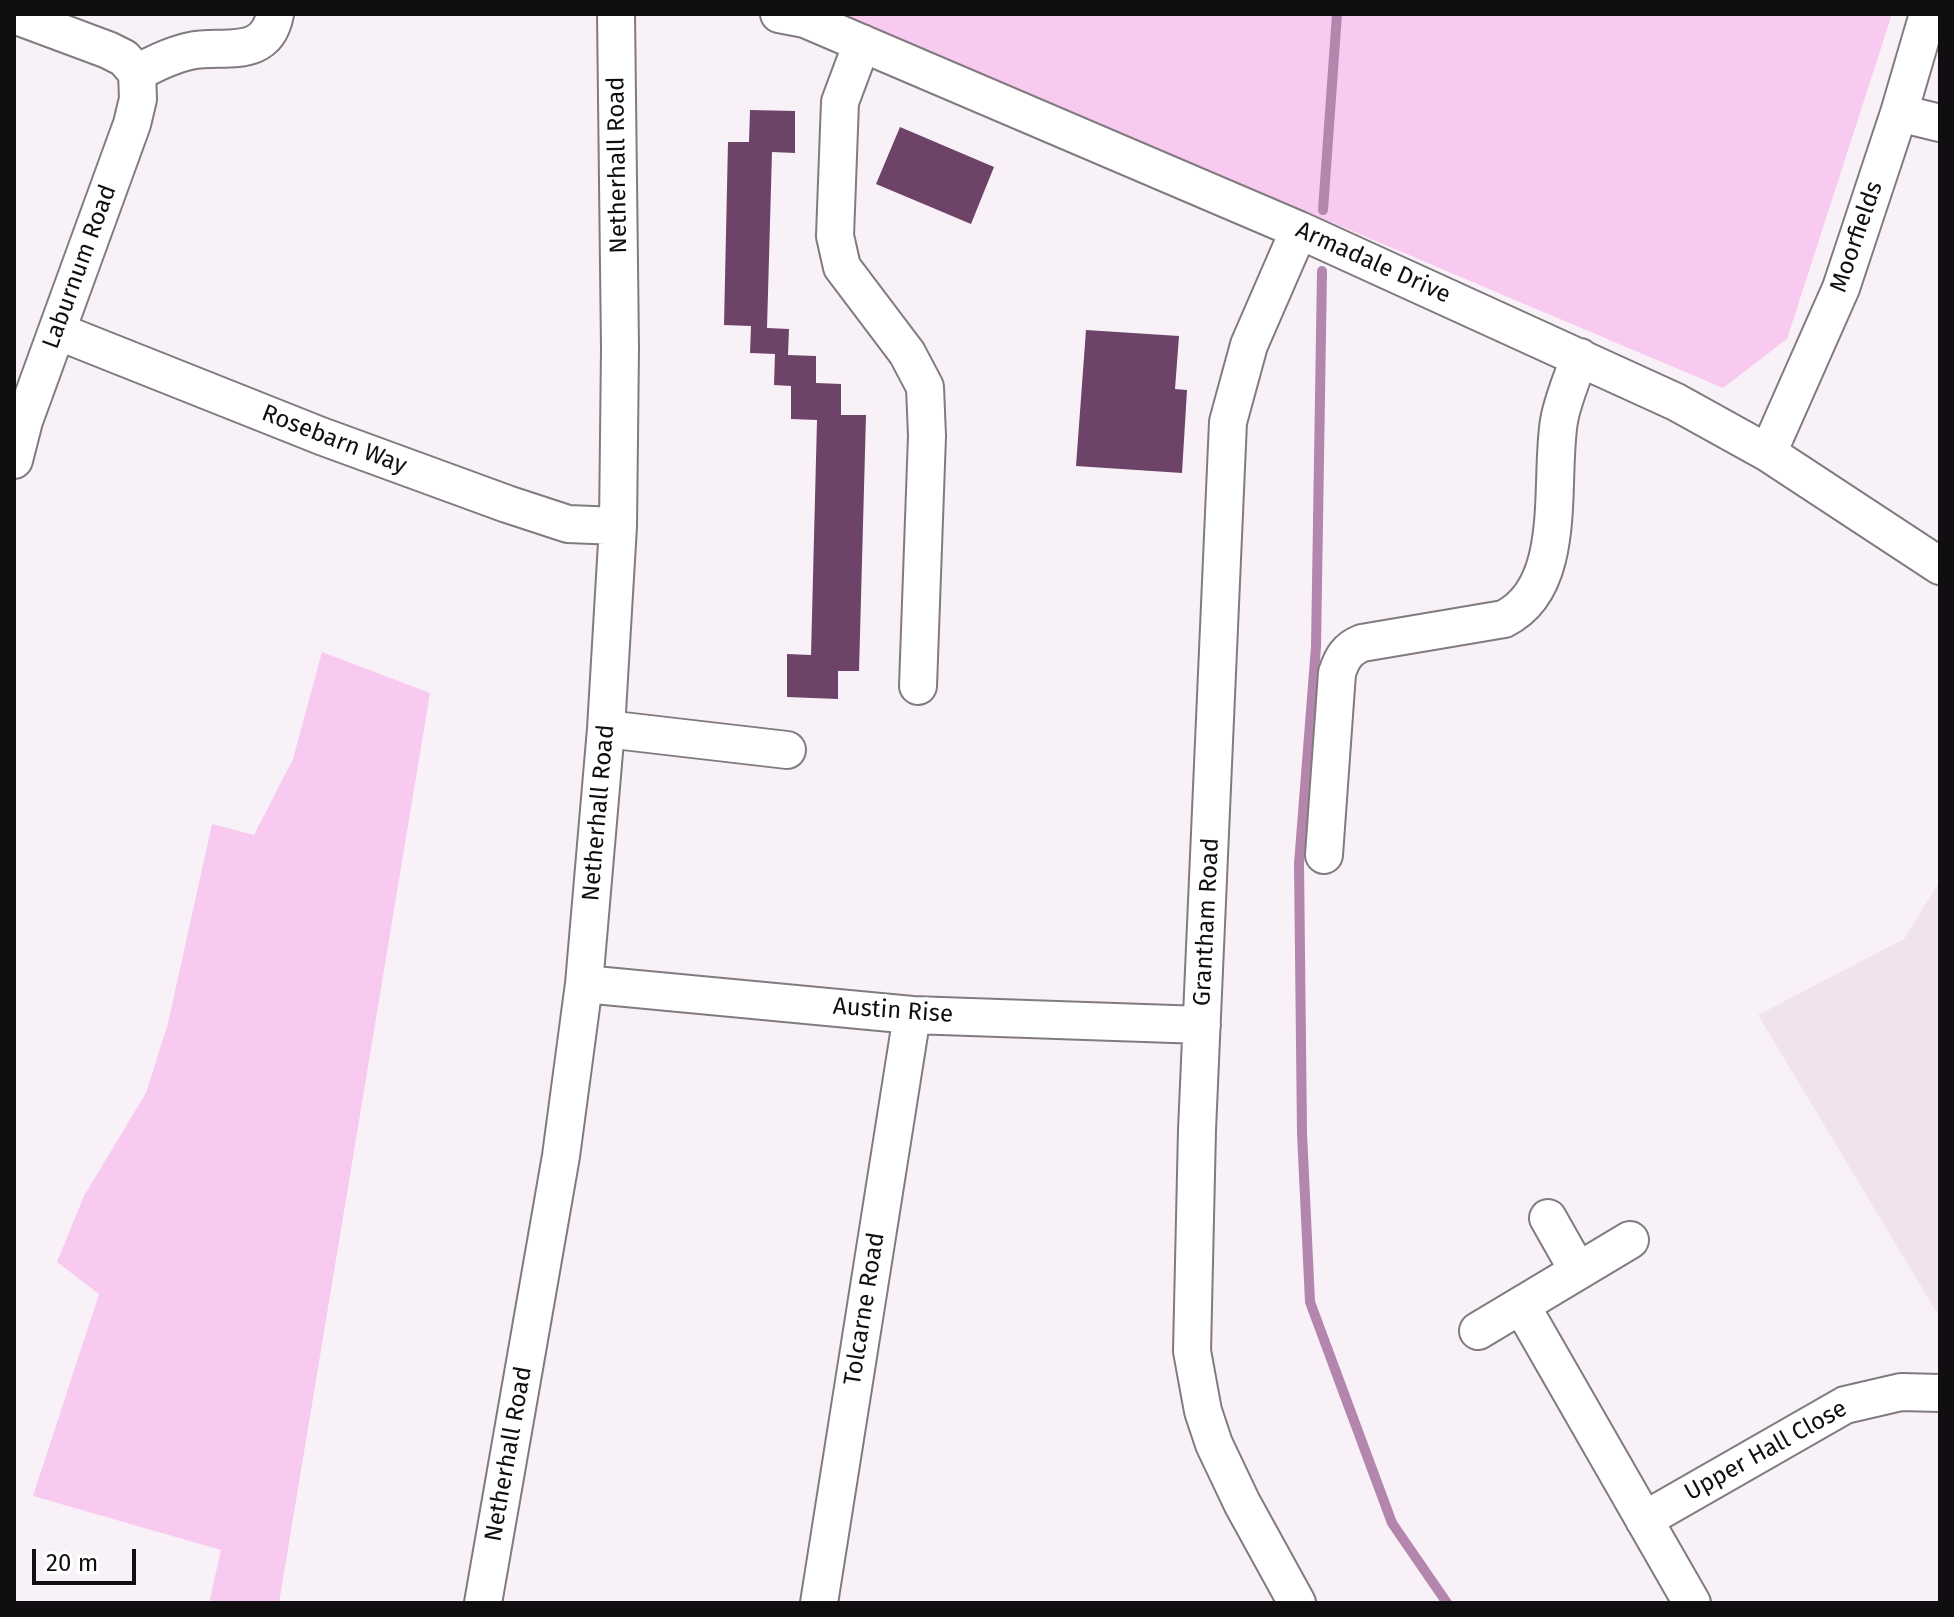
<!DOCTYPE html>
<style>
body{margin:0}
#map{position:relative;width:1954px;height:1617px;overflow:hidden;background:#f8f1f7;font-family:"Fira Sans",sans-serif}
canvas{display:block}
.frame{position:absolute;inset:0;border:16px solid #100e10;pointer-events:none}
.scale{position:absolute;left:32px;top:1549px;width:104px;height:36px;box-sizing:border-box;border:4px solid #100e10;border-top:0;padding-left:10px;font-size:24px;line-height:28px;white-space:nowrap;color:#100e10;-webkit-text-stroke:6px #fff;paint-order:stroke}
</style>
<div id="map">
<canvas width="1954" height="1617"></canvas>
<div class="frame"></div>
<div class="scale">20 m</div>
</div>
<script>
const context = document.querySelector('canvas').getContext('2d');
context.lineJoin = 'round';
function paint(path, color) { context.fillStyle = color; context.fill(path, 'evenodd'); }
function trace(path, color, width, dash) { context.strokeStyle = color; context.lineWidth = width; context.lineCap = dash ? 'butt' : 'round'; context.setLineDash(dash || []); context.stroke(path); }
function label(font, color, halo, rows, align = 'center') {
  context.font = font + ' "Fira Sans",sans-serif'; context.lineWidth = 8; context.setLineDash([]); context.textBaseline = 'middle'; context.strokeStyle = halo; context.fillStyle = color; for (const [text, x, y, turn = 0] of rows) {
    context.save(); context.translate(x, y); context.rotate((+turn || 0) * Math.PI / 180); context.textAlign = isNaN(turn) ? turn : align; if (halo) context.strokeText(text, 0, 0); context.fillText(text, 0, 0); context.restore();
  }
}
const built = new Path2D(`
 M1940,881V1318L1758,1015L1904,939Z`);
const green = new Path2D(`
 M827,14H1892L1787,339L1723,388L1170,154Z
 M322,652L430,693L279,1603H209L221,1550L33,1496L99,1294L57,1262L84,1196L146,1093L168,1023L212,824L254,835L293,759Z`);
const stream = new Path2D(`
 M1323,210L1337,14
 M1322,271L1316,647L1299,864L1302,1133L1310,1302L1392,1523L1447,1603`);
const building = new Path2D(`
 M750,110L795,111V153L772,152L767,328L789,329L788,355L816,356V383L841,384V415H866L859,671H838V699L787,697V654L811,655L817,420L791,419V386L774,385L775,354L750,353L751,326L724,325L728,142H749Z
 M900,127L994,167L971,224L876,184Z
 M1086,330L1179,336L1175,389L1187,390L1182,473L1076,466Z`);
const minor = new Path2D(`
 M779,14L805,19L1299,230L1676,402L1768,453L1940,566
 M14,15L108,50L124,58L137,73
 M862,43L840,102L835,236L842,267L907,353L925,387L927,436L918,686
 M137,73C155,63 171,55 190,51C223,44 266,61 275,14
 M1899,113L1940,123
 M57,331L321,436L507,504L568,524L618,526
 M1768,453L1841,288L1899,113L1928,14
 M14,460L24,421L132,124L138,99L137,73
 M606,729L787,750
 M1324,855L1337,673C1342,658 1347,649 1362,643L1504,619C1569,587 1549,482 1559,421C1563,399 1572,378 1580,357
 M584,984L912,1015L1202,1025
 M1548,1218L1578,1271
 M1521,1305L1692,1603
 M1478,1331L1630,1240
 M1644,1520L1845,1405L1901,1392L1940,1393
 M483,1603L561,1156L584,984L606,729L618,526L620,348L616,14
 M819,1603L912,1015
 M1297,1603L1242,1503L1214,1444L1203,1411L1192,1351L1197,1130L1228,422L1249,345L1299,230`);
const streetNames = [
 ["Netherhall Road",618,165,-91],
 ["Moorfields",1857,237,-71],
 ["Armadale Drive",1373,263,24],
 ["Laburnum Road",80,267,-70],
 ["Rosebarn Way",334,440,21],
 ["Netherhall Road",599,813,-85],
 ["Grantham Road",1207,922,-87],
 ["Austin Rise",893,1011,4],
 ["Tolcarne Road",865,1309,-81],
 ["Upper Hall Close",1766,1451,-29],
 ["Netherhall Road",509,1454,-80]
];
paint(built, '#f1e3ee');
paint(green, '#f8caf0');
trace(stream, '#b485ad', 10);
paint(building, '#6d4367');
trace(minor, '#817b80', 40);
trace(minor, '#fff', 36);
label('24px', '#100e10', '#fff', streetNames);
</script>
